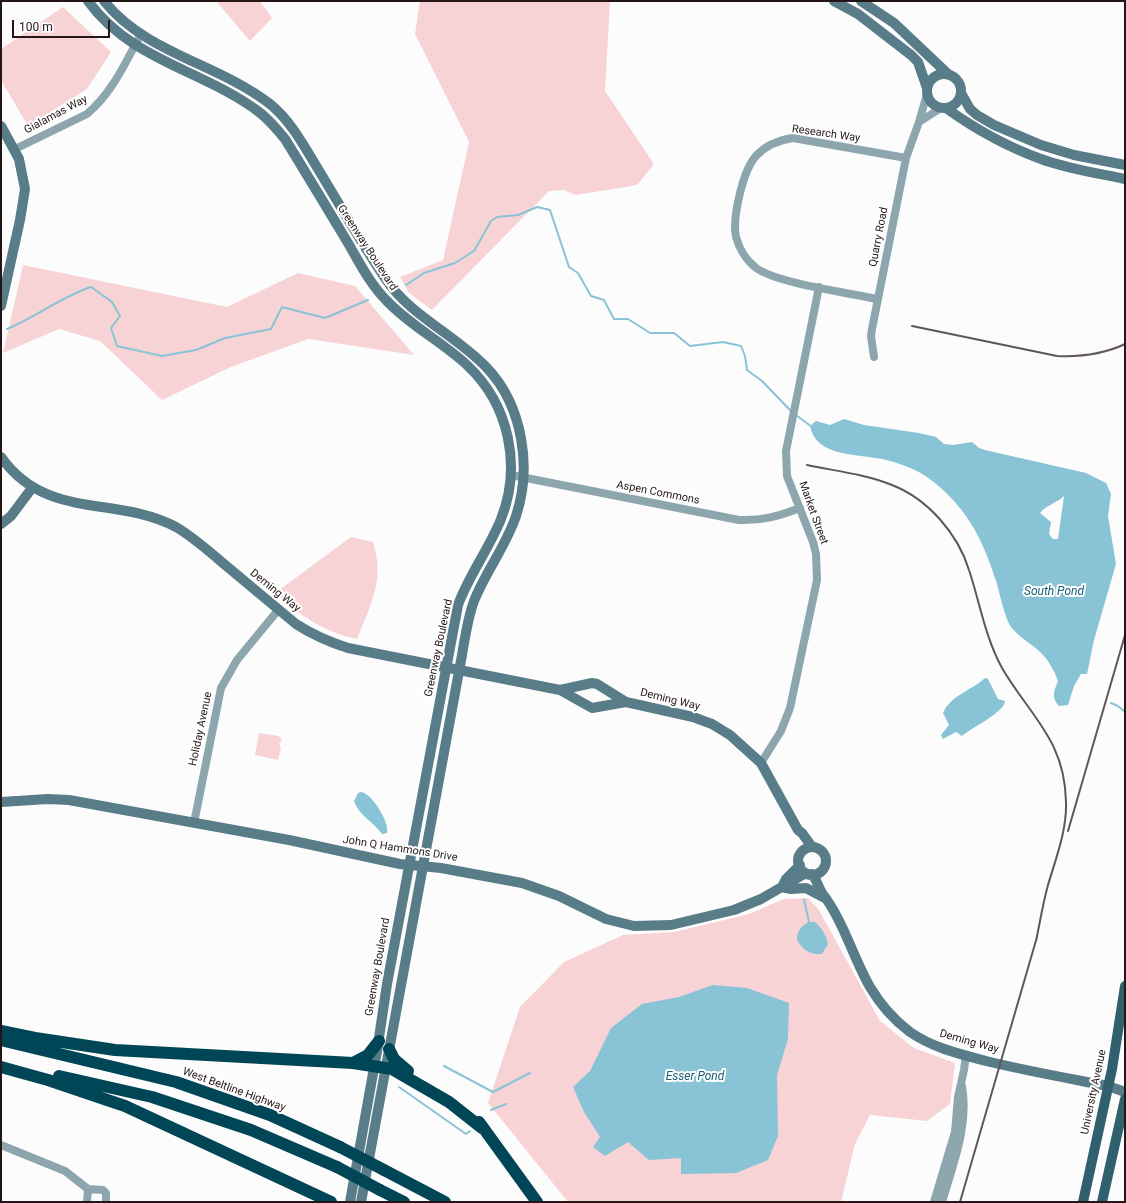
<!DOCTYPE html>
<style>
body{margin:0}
#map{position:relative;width:1126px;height:1203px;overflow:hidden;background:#fcfcfc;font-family:Roboto,sans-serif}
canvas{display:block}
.frame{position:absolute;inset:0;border:2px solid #241617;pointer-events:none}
.scale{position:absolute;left:12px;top:20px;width:98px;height:18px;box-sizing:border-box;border:2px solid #241617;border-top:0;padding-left:5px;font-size:12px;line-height:14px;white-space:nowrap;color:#241617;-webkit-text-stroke:3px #fff;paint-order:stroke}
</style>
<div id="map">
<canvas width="1126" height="1203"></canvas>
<div class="frame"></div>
<div class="scale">100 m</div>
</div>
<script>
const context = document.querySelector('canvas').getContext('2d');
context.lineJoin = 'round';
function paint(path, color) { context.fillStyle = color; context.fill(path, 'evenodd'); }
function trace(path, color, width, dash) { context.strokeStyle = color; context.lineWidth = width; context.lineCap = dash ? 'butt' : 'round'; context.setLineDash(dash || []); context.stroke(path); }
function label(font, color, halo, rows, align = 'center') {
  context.font = font + ' Roboto,sans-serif'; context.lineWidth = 4; context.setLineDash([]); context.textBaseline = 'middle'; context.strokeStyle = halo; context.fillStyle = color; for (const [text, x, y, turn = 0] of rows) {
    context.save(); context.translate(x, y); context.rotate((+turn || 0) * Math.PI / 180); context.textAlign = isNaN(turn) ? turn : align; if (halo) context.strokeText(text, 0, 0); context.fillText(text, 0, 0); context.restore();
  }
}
const green = new Path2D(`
 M216,1H260L272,18L250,41Z
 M420,1H610L605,91L654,164L637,185L576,195L563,190L549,191L432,310L409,293L400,277L443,260L469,142L415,34Z
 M63,7L111,52L87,89L28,126L1,80V49Z
 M23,265L227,307L298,273L355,286L414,355L308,339L231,367L162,400L100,341L59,329L3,353Z
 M351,537L373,542C385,581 371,603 357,639C324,632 299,615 275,593Z
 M259,733L279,736L282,741L279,743L281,749L278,760L255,755Z
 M808,898L819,910L880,1021L914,1048L955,1063L950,1104L927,1121L870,1115L855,1144L841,1202H568L488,1103L520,1007L564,962L623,935L674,932L749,914L784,899Z`);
const water = new Path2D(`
 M844,419L864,425L919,433L936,437L944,444L953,445L972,442L979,448L985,450L1086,473L1106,483L1111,494L1108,516L1116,564L1094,640L1087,674H1081L1074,686L1068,705L1059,706C1051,697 1054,692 1058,681C1054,670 1048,659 1039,651C1030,643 1019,637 1011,627C1005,618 1000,595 997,584C983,539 966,505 927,477C914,468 896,462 882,459C857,454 816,457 810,426L816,421L830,425ZM1064,496L1058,539H1053L1049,534L1051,522L1040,513C1046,505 1057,503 1064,496Z
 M985,678L988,679L998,699L1005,701C1004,713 972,727 962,736L956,732L943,739L941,735L949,725L943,713C950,696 972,690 985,678Z
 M361,792C372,793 390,823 387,833L382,834C373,821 359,816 354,801L358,793Z
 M809,922H815C822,928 826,935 828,944L822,954C810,955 803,950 797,940C797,931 801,926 809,922Z
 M713,985L747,988L789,1003L788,1039L777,1075L778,1136L768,1160L736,1173L681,1174V1158L649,1160L628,1142L605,1156L593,1147L600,1137L584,1112L573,1087L590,1071L611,1028L642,1004L679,997Z`);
const stream = new Path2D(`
 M406,285L424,273L455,263L474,251L491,221L497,217L518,215L537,207L550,210L569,267L578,273L591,296L604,300L614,319H628L650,333H674L690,346L723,342L741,346L745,356L747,370L762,381L791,411
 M7,329C36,317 61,297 91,287L112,302L120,316L111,328L117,346L162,356L196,350L225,338L271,329L282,307L325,318L368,300
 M796,415L812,427
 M1111,703L1118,706L1125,712
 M804,900L809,922
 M444,1066L493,1092L530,1073
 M399,1087L466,1134L470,1131
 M491,1110L506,1104
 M1125,1202V1201`);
const street = new Path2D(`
 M927,94L919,122L941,108
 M15,149L87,114C113,92 125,63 141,34
 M877,299C850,293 774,283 755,267C746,260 739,248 736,237C732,218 743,170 756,156C766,145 779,140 793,138L906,158
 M874,357L871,336L872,329L906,158L919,122
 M511,475L739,520C762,521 779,516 800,508
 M761,763L781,731L790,708L817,580L816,554L813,542L787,476L786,451L819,287
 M194,823L221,688L237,660L279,609
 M1,1145L65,1171L88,1189L103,1190L106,1193V1202
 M87,1202L88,1189
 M934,1202L955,1132L958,1097L964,1070L966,1055
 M942,1202C953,1164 969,1126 962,1086`);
const secondary = new Path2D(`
 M88,1C131,60 199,69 255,109C267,117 276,128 285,139C306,173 327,208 348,243C359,262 370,284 386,300C410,326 443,342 468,366C509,405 522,466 501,519C489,549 469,575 458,605L387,984L377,1051L350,1202
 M104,1C145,53 219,64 270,104C291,121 304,146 318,169C340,205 361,243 385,278C410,316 456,335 487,368C523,406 532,468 516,516C506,546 486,571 474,601C468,617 465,637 462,655L361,1202
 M834,1L858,14L911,55L918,62L927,88
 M861,1L894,23L949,75
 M927 91a17 17 0 1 1 34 0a17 17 0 1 1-34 0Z
 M961,93L970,109L977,115L994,125L1041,145L1074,155L1125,165
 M946,108C975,129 1008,147 1041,159C1068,169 1097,173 1125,179
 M1,126L19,159L25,189L20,220L1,306
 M1,457C46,521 116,495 176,527C193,537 209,551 224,564C248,584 272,604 296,624C313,635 329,642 348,648L560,690L592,708L626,702
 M1,524L11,516L32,488
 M560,690L592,683L597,684L626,702L693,717L712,724L730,735L761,763L798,830L802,833L812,847
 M1,802L48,799L69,800L289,840L400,864L441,868L522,883L559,896L606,919L634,926L671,925L734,910L761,899L806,873
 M798 861a14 14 0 1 1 28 0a14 14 0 1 1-28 0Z
 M812,874C817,880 818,887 822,893C843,920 853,957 870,987C880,1004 894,1020 910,1032C933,1048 960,1054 986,1061C1027,1071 1067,1078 1108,1086L1125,1092
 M782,887L791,889L806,888L825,898
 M782,887L786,879L800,865`);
const primary = new Path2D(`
 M1083,1202L1112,1069L1125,986
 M1102,1202L1125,1099`);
const highway = new Path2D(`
 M1,1031L35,1038L115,1050L353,1063L392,1069L449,1102L482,1128
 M1,1040L176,1082L270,1115L340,1147
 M389,1049L394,1059L408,1071
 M353,1063L368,1055L379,1041
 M1,1067L48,1080L125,1106L331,1202
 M59,1076L152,1097L251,1130L337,1167
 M479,1122L537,1202
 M384,1170L445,1202
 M380,1190L404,1202`);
const rail = new Path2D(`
 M912,326L1057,356C1081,357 1104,354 1125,344
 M807,465C835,471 865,474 892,485C928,499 958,534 969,570C980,603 985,637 1002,668C1030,716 1065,740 1066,802C1067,830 1056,858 1048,885C1043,903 1040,922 1036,941
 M1068,831L1125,635
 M960,1202L1037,937`);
const highwayBridge = new Path2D(`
 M340,1147L384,1170
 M337,1167L380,1190`);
const streetNames = [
 ["Gialamas Way",56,115,-28],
 ["Research Way",826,134,8],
 ["Quarry Road",879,237,-79],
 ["Greenway Boulevard",367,248,57],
 ["Aspen Commons",658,493,11],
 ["Market Street",813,513,70],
 ["Deming Way",275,591,39],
 ["Greenway Boulevard",439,648,-78],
 ["Deming Way",670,700,14],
 ["Holiday Avenue",201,729,-78],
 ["John Q Hammons Drive",400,849,9],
 ["Greenway Boulevard",378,967,-80],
 ["Deming Way",969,1042,16],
 ["West Beltline Highway",234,1090,20],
 ["University Avenue",1094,1092,-78]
];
const waterNames = [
 ["South Pond",1054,592],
 ["Esser Pond",695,1077]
];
paint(green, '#f7d3d6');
paint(water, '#88c3d6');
trace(stream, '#88c3d6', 2);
trace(street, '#8da6ae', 8);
trace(secondary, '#587c88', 10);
trace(primary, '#305f6d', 10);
trace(highway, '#004656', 12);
trace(rail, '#605657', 2);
trace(highwayBridge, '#004656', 12);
label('11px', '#241617', '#fff', streetNames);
label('italic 12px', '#136175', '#fff', waterNames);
</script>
